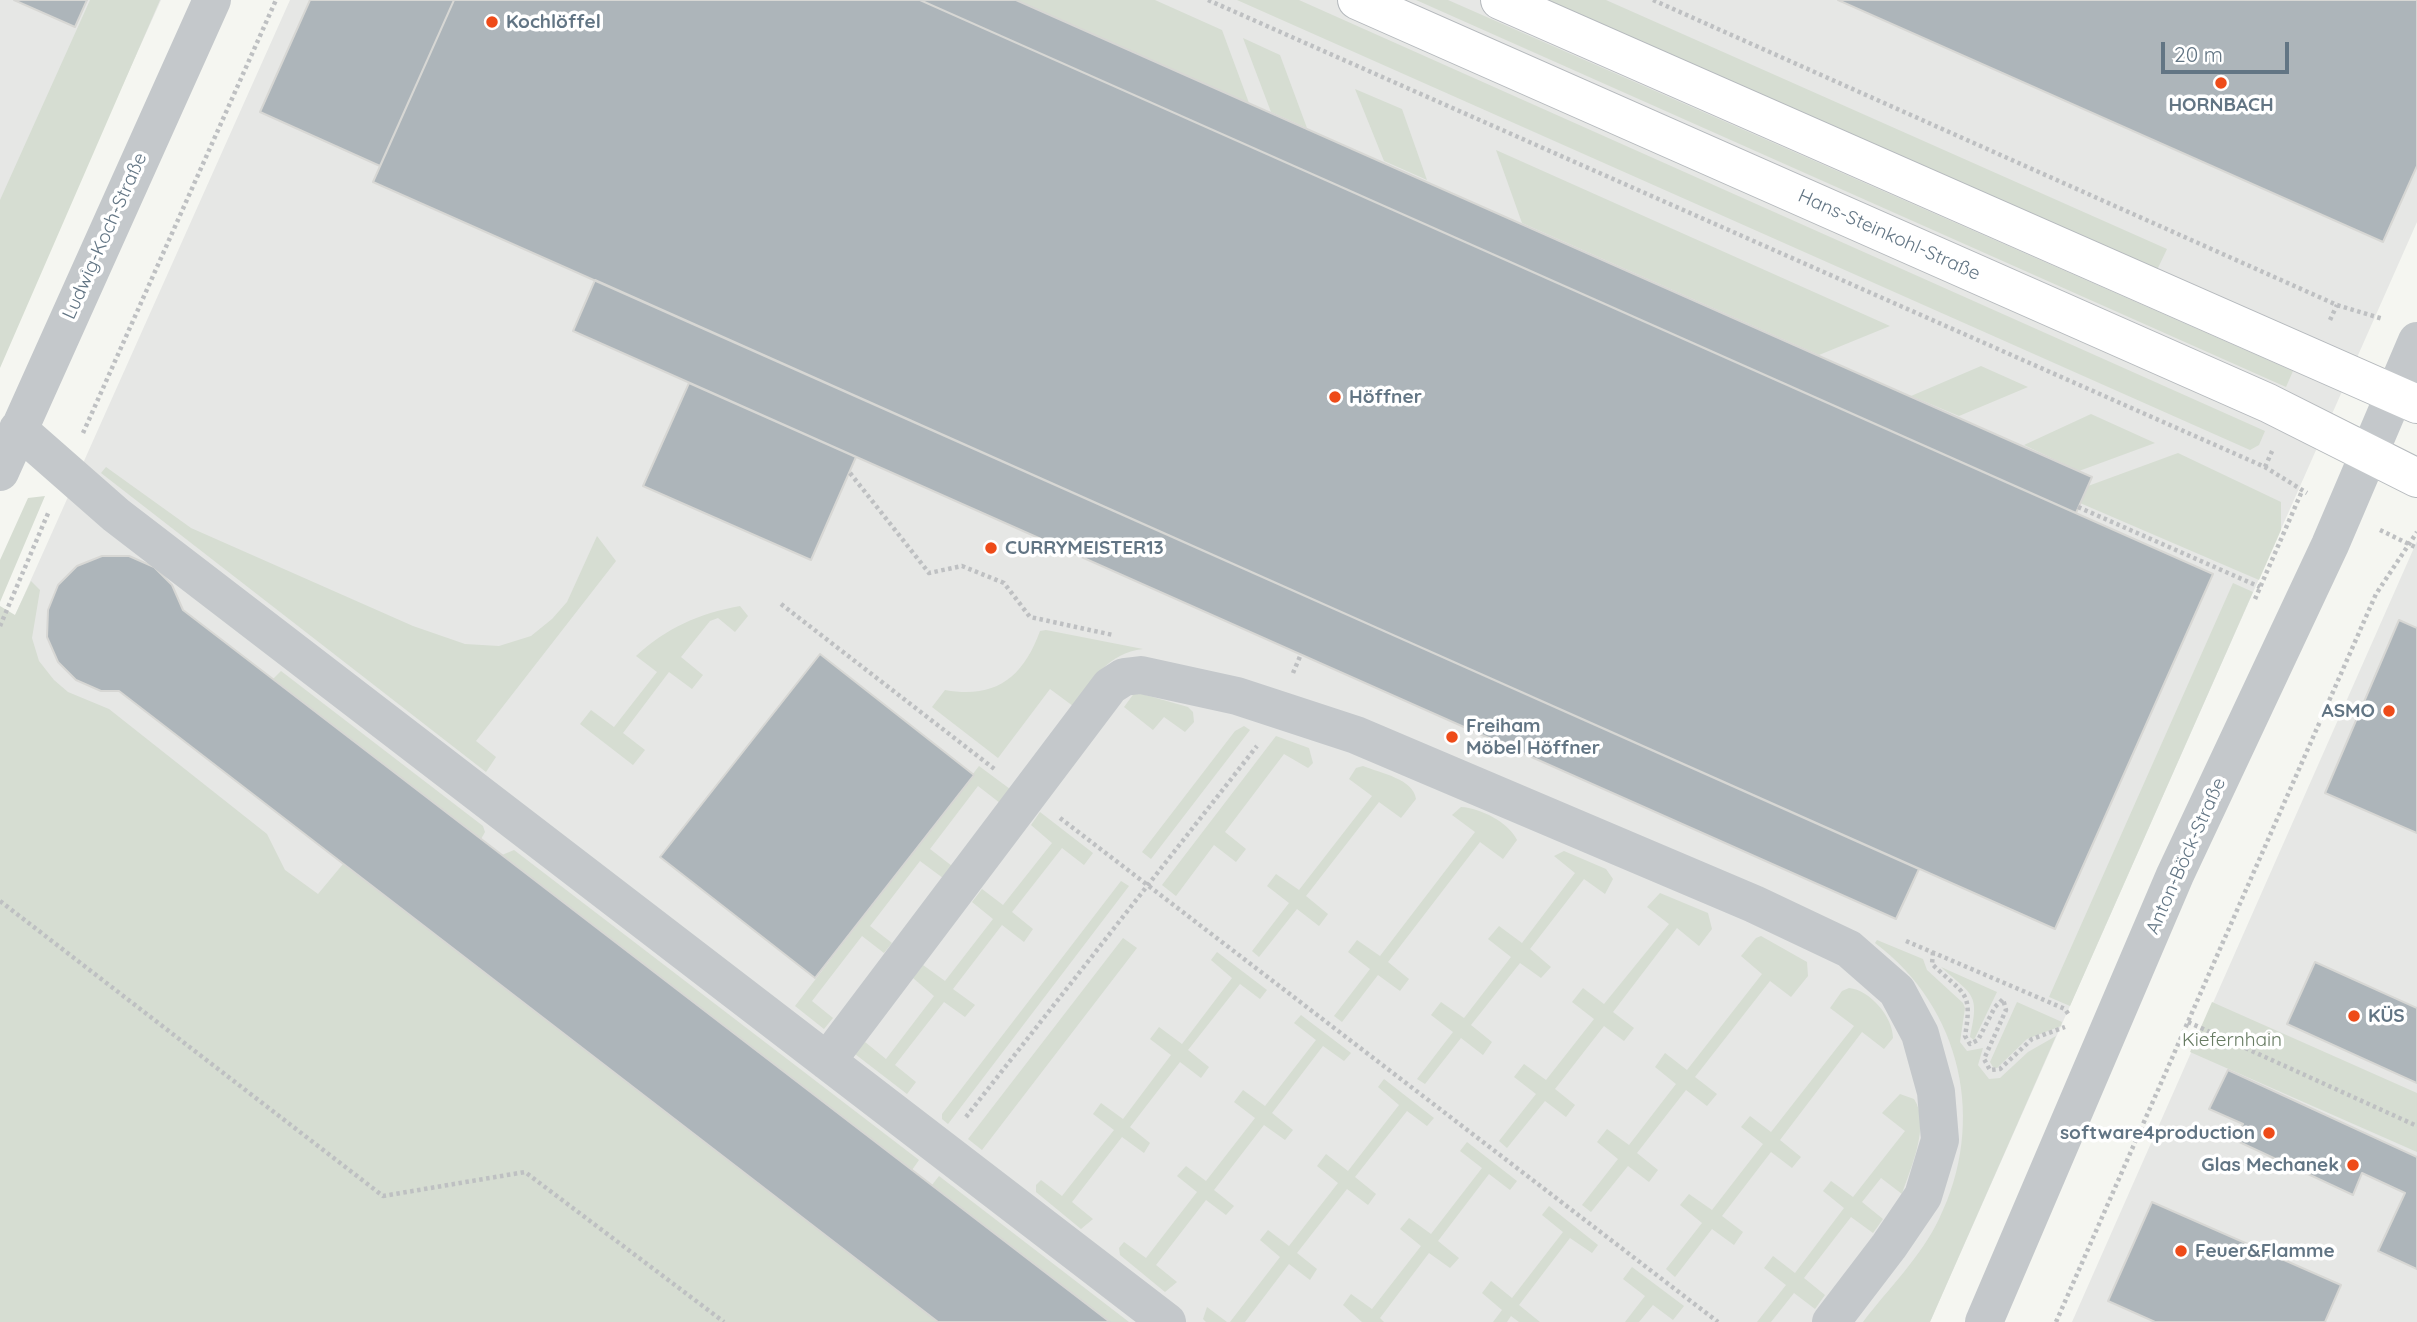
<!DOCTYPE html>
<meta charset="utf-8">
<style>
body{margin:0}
#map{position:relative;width:2417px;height:1322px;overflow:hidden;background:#f5f6f1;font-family:Quicksand,sans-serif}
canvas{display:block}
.scale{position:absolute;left:2161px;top:42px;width:128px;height:32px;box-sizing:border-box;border:4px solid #627584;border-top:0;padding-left:9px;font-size:21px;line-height:24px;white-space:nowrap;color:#627584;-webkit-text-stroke:5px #fff;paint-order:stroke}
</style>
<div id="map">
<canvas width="2417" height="1322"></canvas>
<div class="scale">20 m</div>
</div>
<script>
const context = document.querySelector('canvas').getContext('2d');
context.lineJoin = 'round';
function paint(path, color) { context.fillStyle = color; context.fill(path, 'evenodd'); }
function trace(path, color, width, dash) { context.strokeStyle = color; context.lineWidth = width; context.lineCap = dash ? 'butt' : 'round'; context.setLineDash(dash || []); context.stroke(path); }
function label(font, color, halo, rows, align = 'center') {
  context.font = font + ' Quicksand,sans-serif'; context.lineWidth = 7; context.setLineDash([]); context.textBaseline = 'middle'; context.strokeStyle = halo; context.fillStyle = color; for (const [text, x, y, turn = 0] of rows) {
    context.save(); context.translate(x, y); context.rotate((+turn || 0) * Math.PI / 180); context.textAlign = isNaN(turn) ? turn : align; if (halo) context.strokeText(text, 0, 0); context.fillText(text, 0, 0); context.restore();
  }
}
const built = new Path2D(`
 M0,0H161L0,357Z
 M290,0H2417V222L1930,1322H830L0,649Z
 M2417,541V1322H2072Z`);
const green = new Path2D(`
 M90,0H160L0,368V200Z
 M1016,0H1155L1222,30L1249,103Z
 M1237,0H1299L2265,431L2259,445L2250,450Z
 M1416,0H1448L2293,371L2286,387Z
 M1548,0H1606L2167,249L2157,270Z
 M1243,38L1280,55L1307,128L1271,112Z
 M1355,89L1402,109L1427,180L1384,161Z
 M1496,150L1890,326L1819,355L1522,223Z
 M1981,366L2028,387L1959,416L1911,396Z
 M2091,414L2155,443L2079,471L2024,445Z
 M2178,453L2281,502V530L2259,580L2080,503L2088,486Z
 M106,467L191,528L413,626L465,644L499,646L531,636L552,619L567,602L597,536L616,561L476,741L496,757L486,772L101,473Z
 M45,496L0,602V560L28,498Z
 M31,581L40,590L32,638L39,661L54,680L68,692L109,709L267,834L285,870L318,894L343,864L938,1322H0V606L15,615Z
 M2233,583L2253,592L2070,1006L2049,997Z
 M740,606L748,616L735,632L718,618L710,621L681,657L703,675L692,689L669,672L623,733L645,750L633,765L580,724L591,710L614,727L657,672L636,656C668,627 698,614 740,606Z
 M1046,630L1143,649C1108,653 1092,680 1073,706L1050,689L998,758L932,707L945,690C995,699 1023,678 1040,631Z
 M281,671L483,826L485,832L481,839L273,679Z
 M1135,692L1188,707L1193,712L1194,722L1185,732L1164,717L1153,730L1124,707Z
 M1244,726L1250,730L1151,859L1142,852L1235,731Z
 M1276,736L1309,748L1313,763L1308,768L1284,754L1225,832L1246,849L1236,862L1214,845L1176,896L1162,885Z
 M979,766L1010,789L1000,803L978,786L930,849L952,866L943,878L920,861L870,926L892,943L884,953L862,936L812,1001L833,1018L824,1029L795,1006Z
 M1363,766C1380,773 1414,779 1416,799L1401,818L1379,802L1306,896L1328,914L1319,926L1297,909L1259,957L1252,951L1289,903L1267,886L1276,874L1299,890L1372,796L1349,779L1356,768Z
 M1461,807C1481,808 1509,823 1517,840L1503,859L1480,842L1388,962L1409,979L1400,991L1378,975L1342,1022L1334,1016L1370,969L1348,952L1357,940L1380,956L1475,832L1452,815Z
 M1040,812L1093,853L1084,865L1062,848L1012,912L1033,929L1024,942L1002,925L953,989L975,1005L965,1017L944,1002L895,1065L916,1082L907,1094L855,1054L865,1042L886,1059L934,996L913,978L923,965L945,981L993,919L972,902L982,889L1003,905L1052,843L1031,825Z
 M514,850L919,1160L912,1170L502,855Z
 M1564,851L1606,869L1613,879L1605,894L1584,879L1530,949L1551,967L1541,978L1520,963L1471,1025L1492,1042L1483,1055L1461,1038L1425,1084L1417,1079L1453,1032L1431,1015L1441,1002L1464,1018L1511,957L1488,939L1499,926L1522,943L1575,873L1554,856Z
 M1121,881L1129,886L948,1124L942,1119V1114Z
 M1660,893L1708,913L1712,929L1699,946L1677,928L1613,1012L1634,1028L1624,1041L1604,1026L1555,1089L1575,1105L1566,1117L1545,1101L1507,1148L1499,1141L1536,1094L1514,1077L1524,1064L1546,1080L1594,1019L1572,1002L1583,988L1604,1004L1669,924L1647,907Z
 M1761,936L1807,962L1808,976L1791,997L1770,981L1695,1077L1717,1094L1707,1106L1686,1090L1637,1153L1658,1170L1649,1182L1628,1166L1591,1212L1582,1205L1618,1159L1597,1142L1607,1129L1629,1145L1676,1084L1655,1067L1665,1053L1687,1070L1762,974L1741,956L1756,938Z
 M1123,938L1137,948L982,1150L968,1139Z
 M1877,940L1923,959L1927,970L1963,1003L1965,1008L1960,1042L1967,1051L1983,1048L1978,1065L1989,1079L2000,1078L2028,1052L2056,1036L1930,1322H1863C1888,1289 1921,1257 1939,1219C1987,1122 1962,1008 1875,943Z
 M1217,952L1267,990L1260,999L1240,984L1188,1050L1209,1067L1201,1078L1180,1062L1130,1127L1150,1143L1144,1153L1122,1137L1072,1202L1093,1219L1081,1229L1036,1192V1185L1041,1180L1062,1196L1114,1130L1093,1114L1101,1103L1123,1119L1171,1055L1150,1039L1159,1027L1182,1044L1232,978L1211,960Z
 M1941,967L1997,992L1974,1040L1970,1037C1980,993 1973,996 1941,967Z
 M1849,988C1870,990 1893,1017 1893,1038L1884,1049L1862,1032L1780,1140L1801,1157L1792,1168L1771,1152L1722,1216L1743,1232L1734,1245L1712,1229L1675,1277L1666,1269L1702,1223L1680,1205L1689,1194L1712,1210L1763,1144L1741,1127L1750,1116L1771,1132L1854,1026L1830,1008L1842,991Z
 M2017,1002L2062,1022L2061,1026L2027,1039L1997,1068L1993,1067L1990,1062Z
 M2212,1002L2417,1093V1152L2190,1052Z
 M1301,1015L1351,1053L1344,1061L1323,1046L1272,1113L1293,1130L1285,1140L1264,1125L1214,1190L1234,1206L1226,1215L1206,1200L1156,1265L1177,1282L1165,1292L1120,1255L1119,1248L1124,1242L1146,1258L1197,1192L1177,1176L1186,1166L1206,1181L1255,1118L1234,1102L1243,1090L1265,1106L1316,1040L1294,1023Z
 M1384,1079L1434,1118L1427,1126L1407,1111L1355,1177L1376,1194L1368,1205L1347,1189L1297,1253L1317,1269L1310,1280L1289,1264L1245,1322H1230L1280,1257L1260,1240L1268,1230L1289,1246L1338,1183L1317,1166L1326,1154L1348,1171L1399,1105L1378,1087Z
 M1900,1094L1914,1099C1931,1125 1910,1169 1902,1194L1881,1178L1862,1202L1883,1219L1873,1233L1851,1217L1804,1278L1825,1295L1815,1309L1794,1293L1771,1322H1757L1786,1285L1764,1268L1773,1256L1795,1273L1844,1208L1823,1191L1831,1181L1853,1197L1905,1131L1882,1113Z
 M1467,1142L1517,1181L1510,1190L1489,1174L1438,1241L1459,1258L1450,1268L1429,1253L1380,1318L1384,1322H1362L1343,1305L1351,1294L1372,1309L1421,1246L1400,1229L1409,1218L1431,1234L1482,1168L1460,1151Z
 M939,1176L1129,1322H1110L932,1185Z
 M1549,1206L1598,1245L1592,1253L1570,1238L1519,1305L1540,1322H1519L1511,1316L1507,1322H1493L1502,1310L1482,1293L1491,1281L1512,1298L1563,1232L1542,1215Z
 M1632,1267L1684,1306L1673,1320L1653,1305L1639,1322H1625L1645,1296L1623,1279Z
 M1207,1307L1227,1322H1206L1203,1319Z`);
const building = new Path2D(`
 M14,0H87L75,27Z
 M310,0H454L380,166L260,112Z
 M454,0H920L2213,574L2055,929L373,182Z
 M920,0H1016L2092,477L2076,513Z
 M1838,0H2417V166L2383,242Z
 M595,280L1919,869L1896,919L573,331Z
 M689,383L856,457L811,560L643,486Z
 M102,556H129L154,567L172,585L183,610L1110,1322H938L119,691H101L76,680L58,662L47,637L48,610L58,585L77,566Z
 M2399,620L2417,628V833L2325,793Z
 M820,654L974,775L815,978L660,857Z
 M2315,962L2417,1008V1083L2287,1024Z
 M2228,1070L2417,1157V1269L2378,1251L2405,1193L2362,1173L2353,1195L2235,1140L2243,1124L2209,1109Z
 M2152,1202L2341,1285L2325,1322H2155L2108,1301Z`);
const path = new Path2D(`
 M1208,0L2265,467L2307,493
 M1653,0L2337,305L2383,319
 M2330,320L2337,305
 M83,433L276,0
 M2265,467L2273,449
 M850,473L929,573L962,566L1004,583L1030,617L1113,635
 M2078,507L2260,587
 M2380,530L2417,548
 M2255,599L2302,491
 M781,604L997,771
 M0,626L49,511
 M1293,673L1301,654
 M1060,818L1718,1322
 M0,901L383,1196L525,1172L724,1322
 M1906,941L2065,1009L2069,1015
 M1933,952L1932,964C1964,995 1973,990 1965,1036L1970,1044L1978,1040L1995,1007L2003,999L2006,1010L1984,1059L1990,1070L2000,1069L2032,1039L2065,1027
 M2188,1022L2417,1126
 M966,1117L1257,746
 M2056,1322L2376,594L2417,532`);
const minor = new Path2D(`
 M18,429L116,515L1167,1322
 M0,472L212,0
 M827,1061L1110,686L1124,677L1141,675L1237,696L1356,735L1754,904L1849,949L1897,991L1920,1034L1936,1092L1940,1140L1923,1196L1889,1246L1831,1322
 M1984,1322L2175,875L2330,545L2417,341`);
const major = new Path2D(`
 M1357,0L2268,403L2417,478
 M1500,0L2417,404`);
const markers = [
 [492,22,7,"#ee4b19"],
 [2221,83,7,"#ee4b19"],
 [1335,397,7,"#ee4b19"],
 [991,548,7,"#ee4b19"],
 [2389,711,7,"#ee4b19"],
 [1452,737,7,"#ee4b19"],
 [2354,1016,7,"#ee4b19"],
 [2269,1133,7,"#ee4b19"],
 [2353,1165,7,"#ee4b19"],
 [2181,1251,7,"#ee4b19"]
];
const poiNames = [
 ["Kochlöffel",506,22],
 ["HORNBACH",2221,105,"center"],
 ["Höffner",1349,397],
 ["CURRYMEISTER13",1005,548],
 ["ASMO",2375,711,"right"],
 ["Freiham",1466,726],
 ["Möbel Höffner",1466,748],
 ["KÜS",2368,1016],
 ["software4production",2255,1133,"right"],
 ["Glas Mechanek",2339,1165,"right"],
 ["Feuer&Flamme",2195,1251]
];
const streetNames = [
 ["Hans-Steinkohl-Straße",1889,235,24],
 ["Ludwig-Koch-Straße",105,236,-66],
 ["Anton-Böck-Straße",2186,856,-66]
];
const parkNames = [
 ["Kiefernhain",2232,1040]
];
paint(built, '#e6e7e5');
paint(green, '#d6ddd2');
paint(building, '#adb5ba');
trace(building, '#d7d7d4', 2);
trace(major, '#b5b9bd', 40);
trace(path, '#bec0c2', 4.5, [3.5, 3.5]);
trace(minor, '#c4c8cb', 38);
trace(major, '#fff', 38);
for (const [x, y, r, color] of markers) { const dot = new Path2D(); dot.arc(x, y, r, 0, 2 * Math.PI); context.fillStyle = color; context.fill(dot); trace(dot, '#fff', 2.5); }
label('bold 19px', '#627584', '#fff', poiNames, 'left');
label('19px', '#627584', '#fff', streetNames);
label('19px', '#677b62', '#fff', parkNames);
</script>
